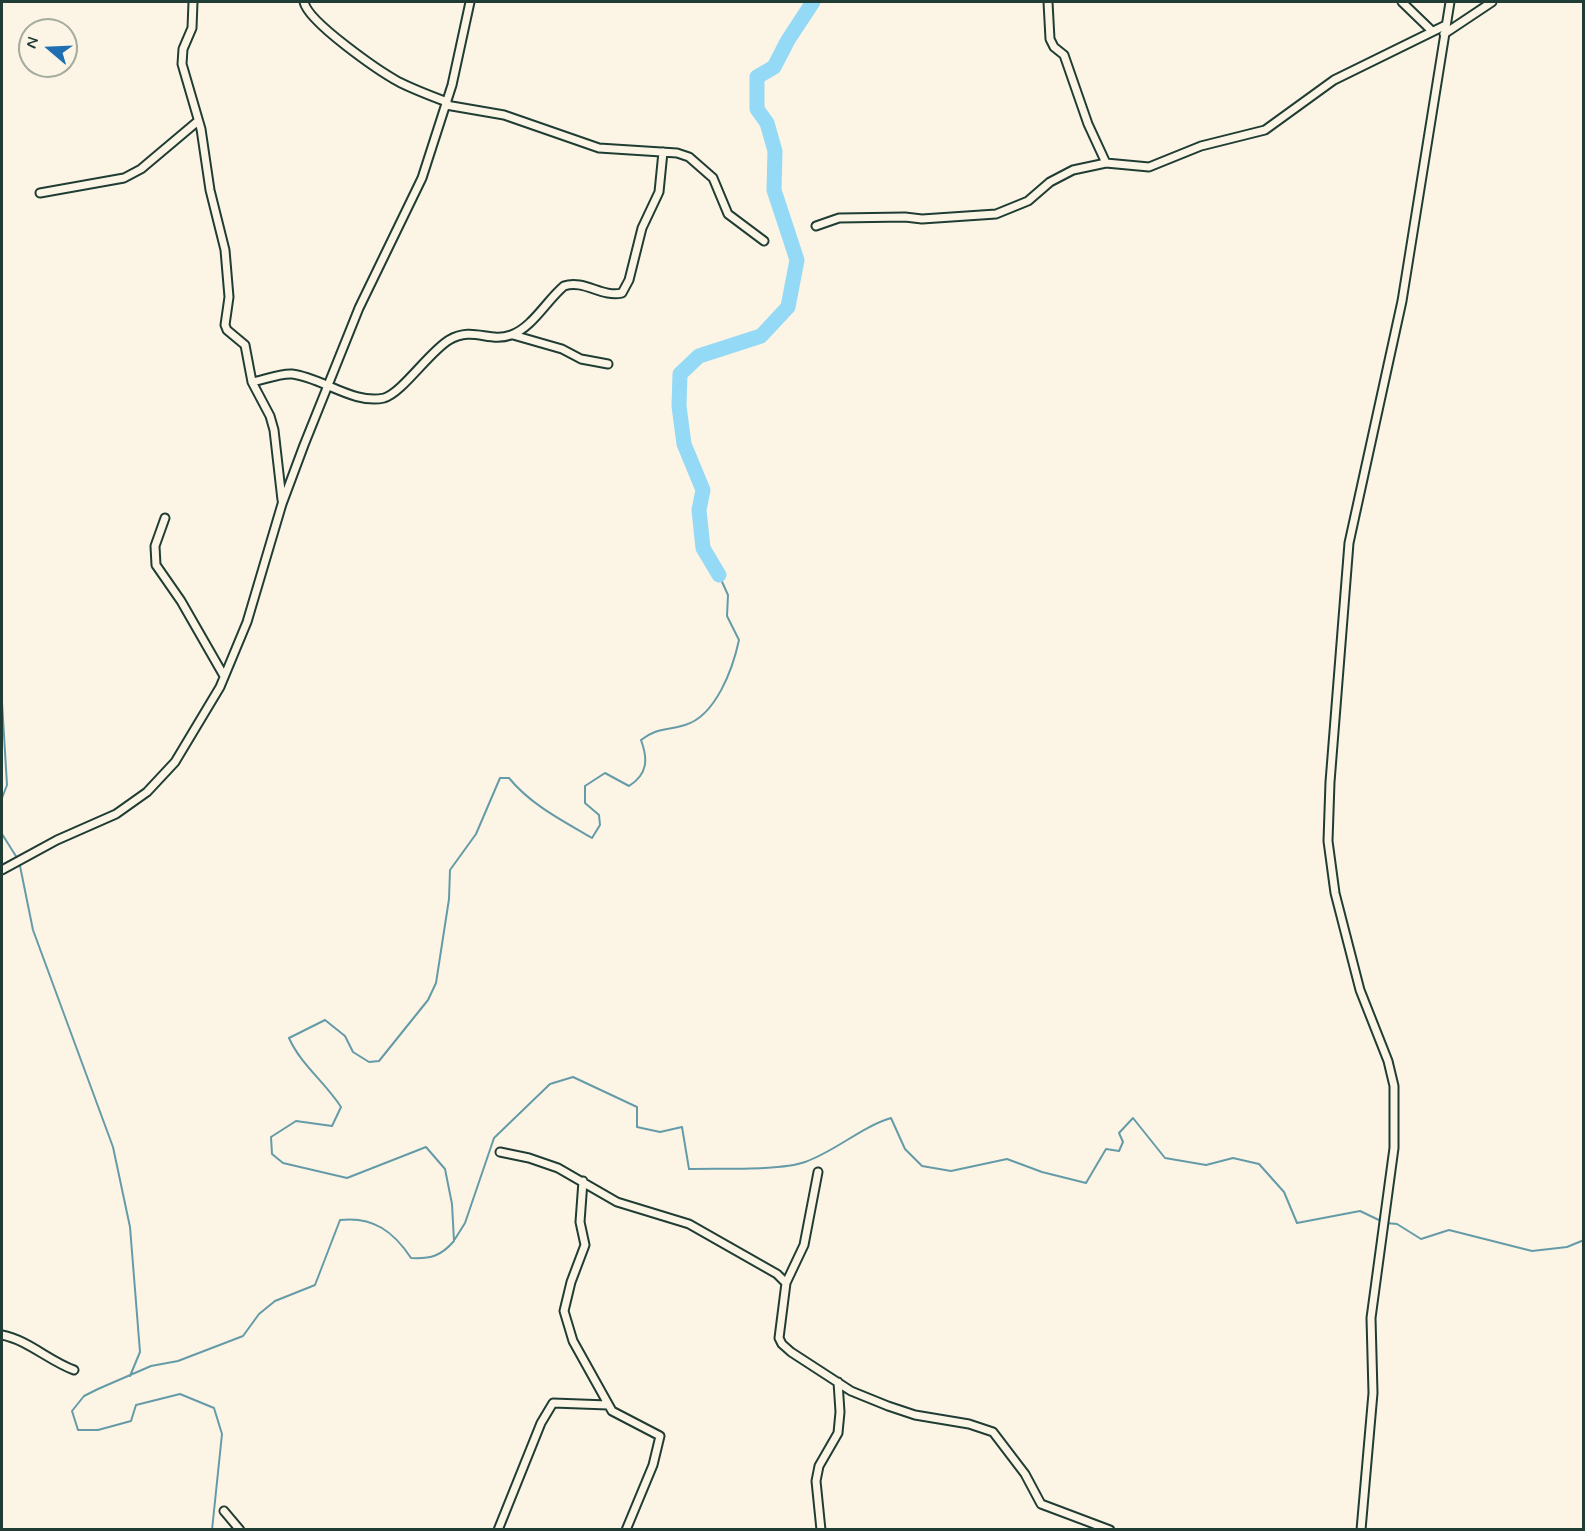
<!DOCTYPE html>
<style>
body{margin:0}
#map{position:relative;width:1585px;height:1531px;overflow:hidden;background:#fcf5e5;font-family:Mynerve,sans-serif}
canvas{display:block}
.frame{position:absolute;inset:0;border:3px solid #1f3d34;pointer-events:none}
.north{position:absolute;left:18px;top:18px;width:60px;height:60px;box-sizing:border-box;background:#fcf5e5;border:2px solid #a4ab9e;border-radius:50%;rotate:289deg;font-size:16px;font-weight:700;line-height:24px;text-align:center;color:#1f3d34}
.north::after{content:'';display:block;margin:auto;width:21px;height:27px;background:#1f6fb2;clip-path:polygon(50% 0,100% 100%,50% 72%,0 100%)}
</style>
<div id="map">
<canvas width="1585" height="1531"></canvas>
<div class="frame"></div>
<div class="north">N</div>
</div>
<script>
const context = document.querySelector('canvas').getContext('2d');
context.lineJoin = 'round';
function trace(path, color, width, dash) { context.strokeStyle = color; context.lineWidth = width; context.lineCap = dash ? 'butt' : 'round'; context.setLineDash(dash || []); context.stroke(path); }
const stream = new Path2D(`
 M2,702L7,785L2,798
 M2,834L19,861L33,930L113,1147L130,1227L140,1352L130,1376
 M1386,1223L1397,1224L1421,1239L1449,1230L1532,1251L1567,1247L1584,1240
 M455,1239L465,1223L494,1138L550,1084L573,1077L637,1107V1127L660,1132L682,1127L689,1169C717,1168 780,1171 805,1162C836,1151 861,1127 891,1118L905,1149L922,1166L951,1171L1007,1159L1042,1172L1086,1183L1106,1149L1119,1151L1123,1142L1119,1133L1133,1118L1165,1158L1206,1165L1233,1158L1259,1164L1284,1192L1297,1223L1360,1211L1381,1221
 M212,1530L222,1434L214,1408L180,1394L136,1405L131,1421L98,1430H78L72,1411L84,1396L98,1389L151,1366L178,1361L243,1336L259,1314L275,1301L315,1285L340,1220C373,1216 394,1232 411,1258C431,1259 441,1256 454,1241L452,1204L445,1169L426,1147L347,1178L283,1163L272,1154L271,1137L296,1121L332,1126L341,1107C325,1082 301,1065 289,1038L325,1020L345,1036L353,1052L369,1062L379,1061L428,1000L436,983L449,899L450,870L476,834L500,778H509C531,805 563,821 592,838L600,825L599,815L585,803V786L605,773L629,786C648,774 648,759 641,740C658,727 666,731 685,725C716,716 733,668 739,640L727,616L728,595L719,575`);
const river = new Path2D(`
 M719,575L703,548L699,510L703,490L684,444L679,406L680,374L699,356L761,336L788,307L797,260L774,190L775,151L767,123L757,109V77L774,67L788,40L813,2`);
const minor = new Path2D(`
 M193,2L192,28L183,49L182,64L201,129L210,190L225,250L229,297L225,325L227,330L245,345L252,382L270,416L274,430L282,500
 M304,2C308,22 379,71 399,82C415,90 431,96 447,102
 M1048,2L1050,39L1054,47L1064,55L1088,124L1106,163
 M1402,2L1432,31
 M1444,34L1492,2
 M446,105L504,115L599,148L677,153L689,157L713,178L728,214L764,241
 M40,193L124,178L141,169L198,121
 M816,226L839,218L905,217L922,219L996,214L1028,201L1050,182L1073,170L1106,163L1149,167L1201,146L1265,130L1334,80L1446,25
 M513,335L562,349L581,359L608,364
 M252,382C264,380 280,373 292,374C321,377 354,405 384,398C402,393 429,352 449,340C473,326 489,343 511,335C532,328 547,300 564,286C584,279 602,298 622,293L629,280L642,228L659,192L663,152
 M165,518L155,546L156,565L181,601L224,676
 M2,870L57,840L116,814L147,792L175,762L220,687L247,622L282,504L304,445L359,308L422,178L452,85L470,2
 M500,1152L529,1158L558,1168L617,1202L689,1224L777,1274L786,1283L779,1338L782,1344L791,1352L851,1391L888,1406L915,1415L969,1424L993,1432L1025,1474L1041,1504L1110,1530
 M583,1181L580,1222L585,1245L571,1282L564,1311L573,1341L612,1411L660,1436L653,1465L626,1530
 M786,1283L804,1245L818,1172
 M2,1335C28,1340 49,1361 74,1370
 M224,1511L240,1530
 M498,1530L541,1423L553,1403L608,1405
 M821,1530L816,1481L819,1466L838,1433L840,1412L838,1382
 M1361,1530L1373,1393L1371,1318L1394,1148V1086L1388,1061L1360,990L1335,893L1328,841L1330,782L1349,543L1402,301L1450,2`);
trace(stream, '#659ba8', 2);
trace(river, '#94d9f5', 15);
trace(minor, '#1f3d34', 11);
trace(minor, '#fcf5e5', 7);
</script>
